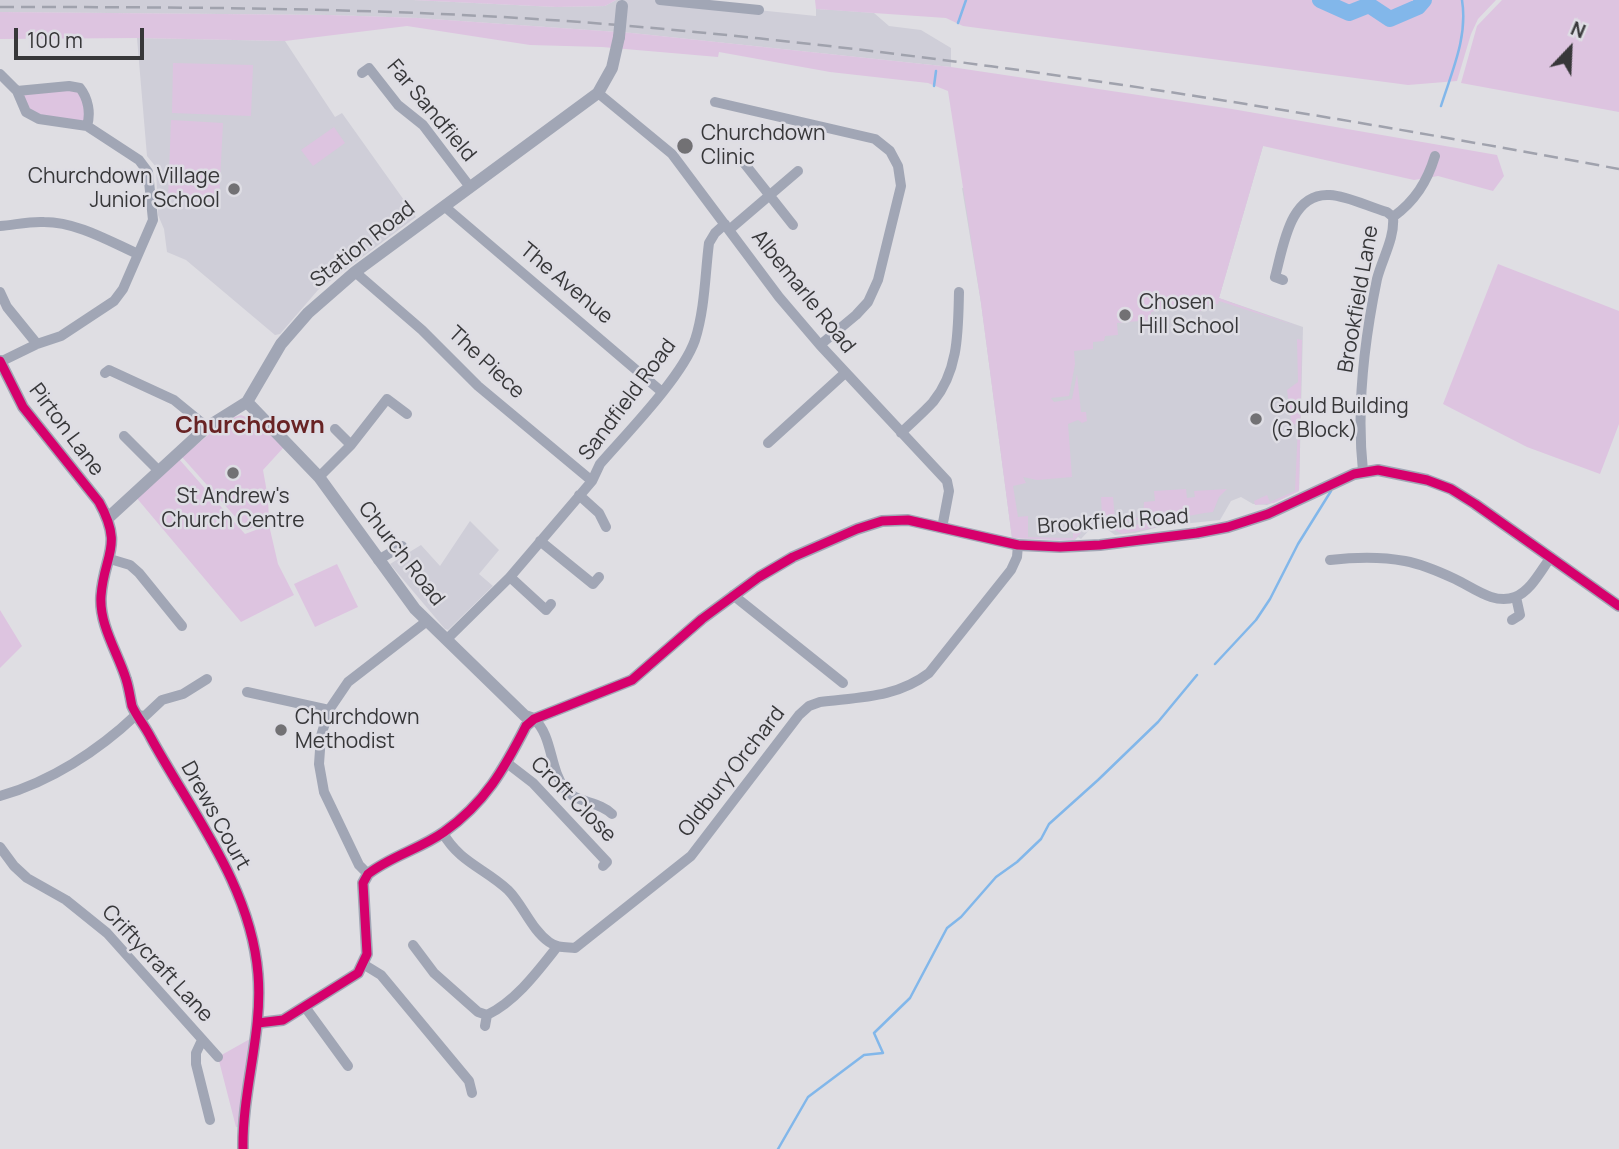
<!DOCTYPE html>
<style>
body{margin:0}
#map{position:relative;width:1619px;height:1149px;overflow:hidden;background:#dfdee3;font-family:Manrope,sans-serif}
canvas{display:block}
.north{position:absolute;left:1535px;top:14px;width:70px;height:70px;-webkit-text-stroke:5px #dedde4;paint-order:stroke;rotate:23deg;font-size:19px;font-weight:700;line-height:28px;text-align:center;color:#373739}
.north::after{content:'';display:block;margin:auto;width:24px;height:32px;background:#373739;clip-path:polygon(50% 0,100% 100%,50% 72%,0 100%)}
.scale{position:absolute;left:14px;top:28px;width:130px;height:32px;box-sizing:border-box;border:4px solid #373739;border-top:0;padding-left:9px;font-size:21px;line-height:24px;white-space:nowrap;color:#373739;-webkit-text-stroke:5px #dedde4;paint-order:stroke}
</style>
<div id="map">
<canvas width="1619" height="1149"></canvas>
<div class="north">N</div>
<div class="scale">100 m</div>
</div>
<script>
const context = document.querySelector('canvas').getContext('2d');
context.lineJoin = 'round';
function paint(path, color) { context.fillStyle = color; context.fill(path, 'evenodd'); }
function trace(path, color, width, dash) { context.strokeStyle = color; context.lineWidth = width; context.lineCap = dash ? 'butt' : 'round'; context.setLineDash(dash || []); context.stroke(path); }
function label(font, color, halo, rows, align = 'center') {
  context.font = font + ' Manrope,sans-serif'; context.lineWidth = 5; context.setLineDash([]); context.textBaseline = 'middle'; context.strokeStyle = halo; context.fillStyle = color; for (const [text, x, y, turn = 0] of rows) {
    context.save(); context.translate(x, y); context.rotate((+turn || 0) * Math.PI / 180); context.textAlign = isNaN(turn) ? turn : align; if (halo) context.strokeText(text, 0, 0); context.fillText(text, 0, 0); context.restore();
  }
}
const built = new Path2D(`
 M0,0H413L556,7L605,6L616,0H660L816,16V9L834,10L874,13L889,26L921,30L951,48V67L632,33L418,18L330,15L0,12Z
 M137,38L285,41L335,117L342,113L416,217L318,290L280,334L275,335L186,260L167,252L164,229L158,215L156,167L147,156Z
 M1263,146L1219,298L1303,327L1299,491L1267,505L1253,504L1241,497L1231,501L1220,520L1182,524L1184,516H1161L1163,526L1135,533L1115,535L1101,525L1093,526L1081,539L1078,537L1075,540L1012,538L981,303L962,188Z
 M470,521L499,550L479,574L493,586L448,630L445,629L390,564L421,545L440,566Z`);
const green = new Path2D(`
 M413,0H616L605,6L556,7Z
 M815,0H1496L1478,19L1471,34L1457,81L1408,85L963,26L946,18L816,9Z
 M1502,0H1619V112L1461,83L1477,26Z
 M0,12L330,15L418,18L632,33L951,67L1232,109L1497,155L1504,176L1493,191L1438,176L1414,180L1263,146L1219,298L1297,326L1219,301L1218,304L1206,305V311H1196L1193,307L1177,306L1151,312V320L1117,323L1118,335L1105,336L1104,341L1093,342V349L1074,351L1075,364L1069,396L1051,398L1054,402L1072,399L1077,374L1081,412H1086L1087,421L1082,423L1078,420L1068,424L1072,477L1037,480L1023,477L1026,483L1013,486L1018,517L1028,516V537L1073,538V528L1081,533L1073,541L1012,538L981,303L948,91L928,83L830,72L719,52L718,57L602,47L530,45L407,26L285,41L137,38L0,39Z
 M173,63L253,65L251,116L172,113Z
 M80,88L87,126L26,112L17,91Z
 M171,120L223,123L219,201L168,199Z
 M334,127L345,143L313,166L301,150Z
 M1498,264L1619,311V424L1600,474L1527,447L1443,404Z
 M1297,339L1302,340L1299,491L1274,503L1255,505L1254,501L1267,495L1270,502L1295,491L1298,425L1294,424L1292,427L1287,390L1298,382Z
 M241,415L258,422L284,447L263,470L268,498L269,521L247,530L182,457L226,420Z
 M179,459L245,534L269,525L278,564L294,595L241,622L135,496Z
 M1186,489L1187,498L1195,497L1194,491L1227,489L1219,497L1213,512C1201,513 1191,516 1180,517C1172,517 1165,516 1157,517C1131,519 1131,525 1102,516L1101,497H1113L1115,520L1143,517L1144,502L1155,501L1154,491Z
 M1104,519L1131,526L1160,519L1163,526L1122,534L1107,526Z
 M337,564L358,607L315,627L294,584Z
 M0,610L22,646L0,668Z
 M257,1035L243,1128L236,1127L218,1057Z`);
const stream = new Path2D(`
 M958,23L966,0
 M934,86L936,71
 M1441,106C1452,71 1468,37 1462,0
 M1215,664L1256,620L1270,599L1298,544L1331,491
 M778,1149L808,1097L864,1055L883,1053L874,1033L910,998L947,928L961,917L996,877L1017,862L1041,839L1049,824L1098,780L1158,722L1197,675`);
const river = new Path2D(`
 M1320,0L1349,13L1369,5L1390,19L1418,7L1424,0`);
const minor = new Path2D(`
 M660,0L759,10
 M362,73L369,68L398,105L423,125L470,187
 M0,74L17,91L26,112L39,119L87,126L139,160L148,172L153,220L123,289L114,301L61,336L37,344L0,362
 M17,91L69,86L80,88C88,98 91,113 87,126
 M598,93L672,154L779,297L820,345L947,481L949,491L942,528
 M715,102L875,139L890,151L898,166L901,186L878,280L868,302L856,315L820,345
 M744,163L793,225
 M444,206L662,392
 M1393,217C1415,201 1427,182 1435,156
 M0,226C14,225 30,221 44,222C77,222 109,241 138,254
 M729,230L798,171
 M355,272L422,330L478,386L592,481
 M1283,280L1275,277C1283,249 1289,192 1330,195C1348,196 1369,207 1387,212L1393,217
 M0,292L7,307L37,344
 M105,373L109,370L174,400L207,427
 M335,429L351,445
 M901,433C911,423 923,413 933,402C959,370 958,331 959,292
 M124,436L159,471
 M768,443L845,373
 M1363,471C1356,407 1364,342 1377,279C1382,259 1395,238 1393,217
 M319,477L351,445L387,399L407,414
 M579,495L599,513L606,527
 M540,541L593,584L599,577
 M110,559L130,565L139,573L182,626
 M378,560L402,546
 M1330,560C1355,557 1379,556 1405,561C1421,564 1440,572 1455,579C1474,588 1494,605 1515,597C1531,591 1541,570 1551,557
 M510,577L546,610L551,604
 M733,595L843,683
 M1512,620L1520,615L1516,597
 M447,639L510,577L592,481L600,464C627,433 682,377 695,340C705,309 705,274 709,243L715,233L725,224
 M247,692L329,710
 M534,719C553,736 549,768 565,789C576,803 599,801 612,814
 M507,763L533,783L607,862L603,866
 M0,796C50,782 98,751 136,715L145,716L162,700L183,694L207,679
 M443,833C459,862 486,869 508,890C523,905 531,929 549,942C557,948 565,947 575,948L691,856L799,715L809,706L820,702C860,697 896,698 929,673L1011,570L1017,557L1018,545
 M0,847L14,866L27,878L66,900L107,933L218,1057
 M368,874L359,865L324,792L319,764L321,736L329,710L348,682L427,621
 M413,945L434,973L478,1012L487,1015
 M363,964L381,975L469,1081L472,1093
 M305,1007L348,1066
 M485,1026L487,1015C516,1001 538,971 557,947
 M202,1040L196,1053V1064L210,1120`);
const tertiary = new Path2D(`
 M0,361L23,407L99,502C124,547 104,554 101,596C99,625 118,653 126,679C129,688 130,697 132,706C137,717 145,726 151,738C192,813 251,886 258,974C263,1033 242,1090 243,1149
 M247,402L319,477L415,609L525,716L534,719
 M108,518L207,427L247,402L281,344L308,313L355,272L598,93L612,68L619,37
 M258,1023L283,1020L358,973L367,954L363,883L368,874C391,856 420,849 444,832C485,803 504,769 526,726L534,719L632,680L702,619L759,577L793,557L857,529L882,521L908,520L1018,545L1060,547L1100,545L1197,533L1228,527L1268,514L1354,474L1378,470L1427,480L1451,489L1475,504L1619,606`);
const rail = new Path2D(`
 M0,7C202,7 404,8 606,24C946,52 1284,107 1619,169`);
const tertiaryBridge = new Path2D(`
 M619,37L622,6`);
const cycleway = new Path2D(`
 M0,361L23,407L99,502C124,547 104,554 101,596C99,625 118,653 126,679C129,688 130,697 132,706C137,717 145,726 151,738C192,813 251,886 258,974C263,1033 242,1090 243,1149
 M258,1023L283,1020L358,973L367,954L363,883L368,874C391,856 420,849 444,832C485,803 504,769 526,726L534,719L632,680L702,619L759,577L793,557L857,529L882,521L908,520L1018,545L1060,547L1100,545L1197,533L1228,527L1268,514L1354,474L1378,470L1427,480L1451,489L1475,504L1619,606`);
const markers = [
 [685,146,9,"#727174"],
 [234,189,7,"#727174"],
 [1125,315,7,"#727174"],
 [1256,419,7,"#727174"],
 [233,473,7,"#727174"],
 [281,730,7,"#727174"]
];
const streetNames = [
 ["Far Sandfield",431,111,50],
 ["Station Road",363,245,-38],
 ["The Avenue",566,284,40],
 ["Albemarle Road",803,292,51],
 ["Brookfield Lane",1359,299,-80],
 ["The Piece",486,363,43],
 ["Sandfield Road",628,400,-53],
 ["Pirton Lane",66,430,53],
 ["Brookfield Road",1113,522,-4],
 ["Church Road",401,554,52],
 ["Oldbury Orchard",732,772,-52],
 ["Croft Close",573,800,45],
 ["Drews Court",215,816,61],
 ["Criftycraft Lane",157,964,47]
];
const poiNames = [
 ["Churchdown",701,134],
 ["Clinic",701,158],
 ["Churchdown Village",220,177,"right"],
 ["Junior School",220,201,"right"],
 ["Chosen",1139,303],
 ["Hill School",1139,327],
 ["Gould Building",1270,407],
 ["(G Block)",1270,431],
 ["St Andrew's",233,497,"center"],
 ["Church Centre",233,521,"center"],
 ["Churchdown",295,718],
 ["Methodist",295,742]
];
const quarterNames = [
 ["Churchdown",250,426]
];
paint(built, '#cfced8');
paint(green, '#ddc4e0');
trace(stream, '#82b7ea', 2.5);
trace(river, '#82b7ea', 16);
trace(minor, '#a1a6b5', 10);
trace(tertiary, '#a1a6b5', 12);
trace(rail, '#a0a2ad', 2.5, [14, 7]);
trace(tertiaryBridge, '#a1a6b5', 12);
trace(cycleway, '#d6006c', 9);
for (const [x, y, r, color] of markers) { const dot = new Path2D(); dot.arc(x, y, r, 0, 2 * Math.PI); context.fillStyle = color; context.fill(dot); trace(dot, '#dedde4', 2.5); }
label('21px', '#373739', '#dedde4', streetNames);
label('21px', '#373739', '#dedde4', poiNames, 'left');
label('bold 24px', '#682324', '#dedde4', quarterNames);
</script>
